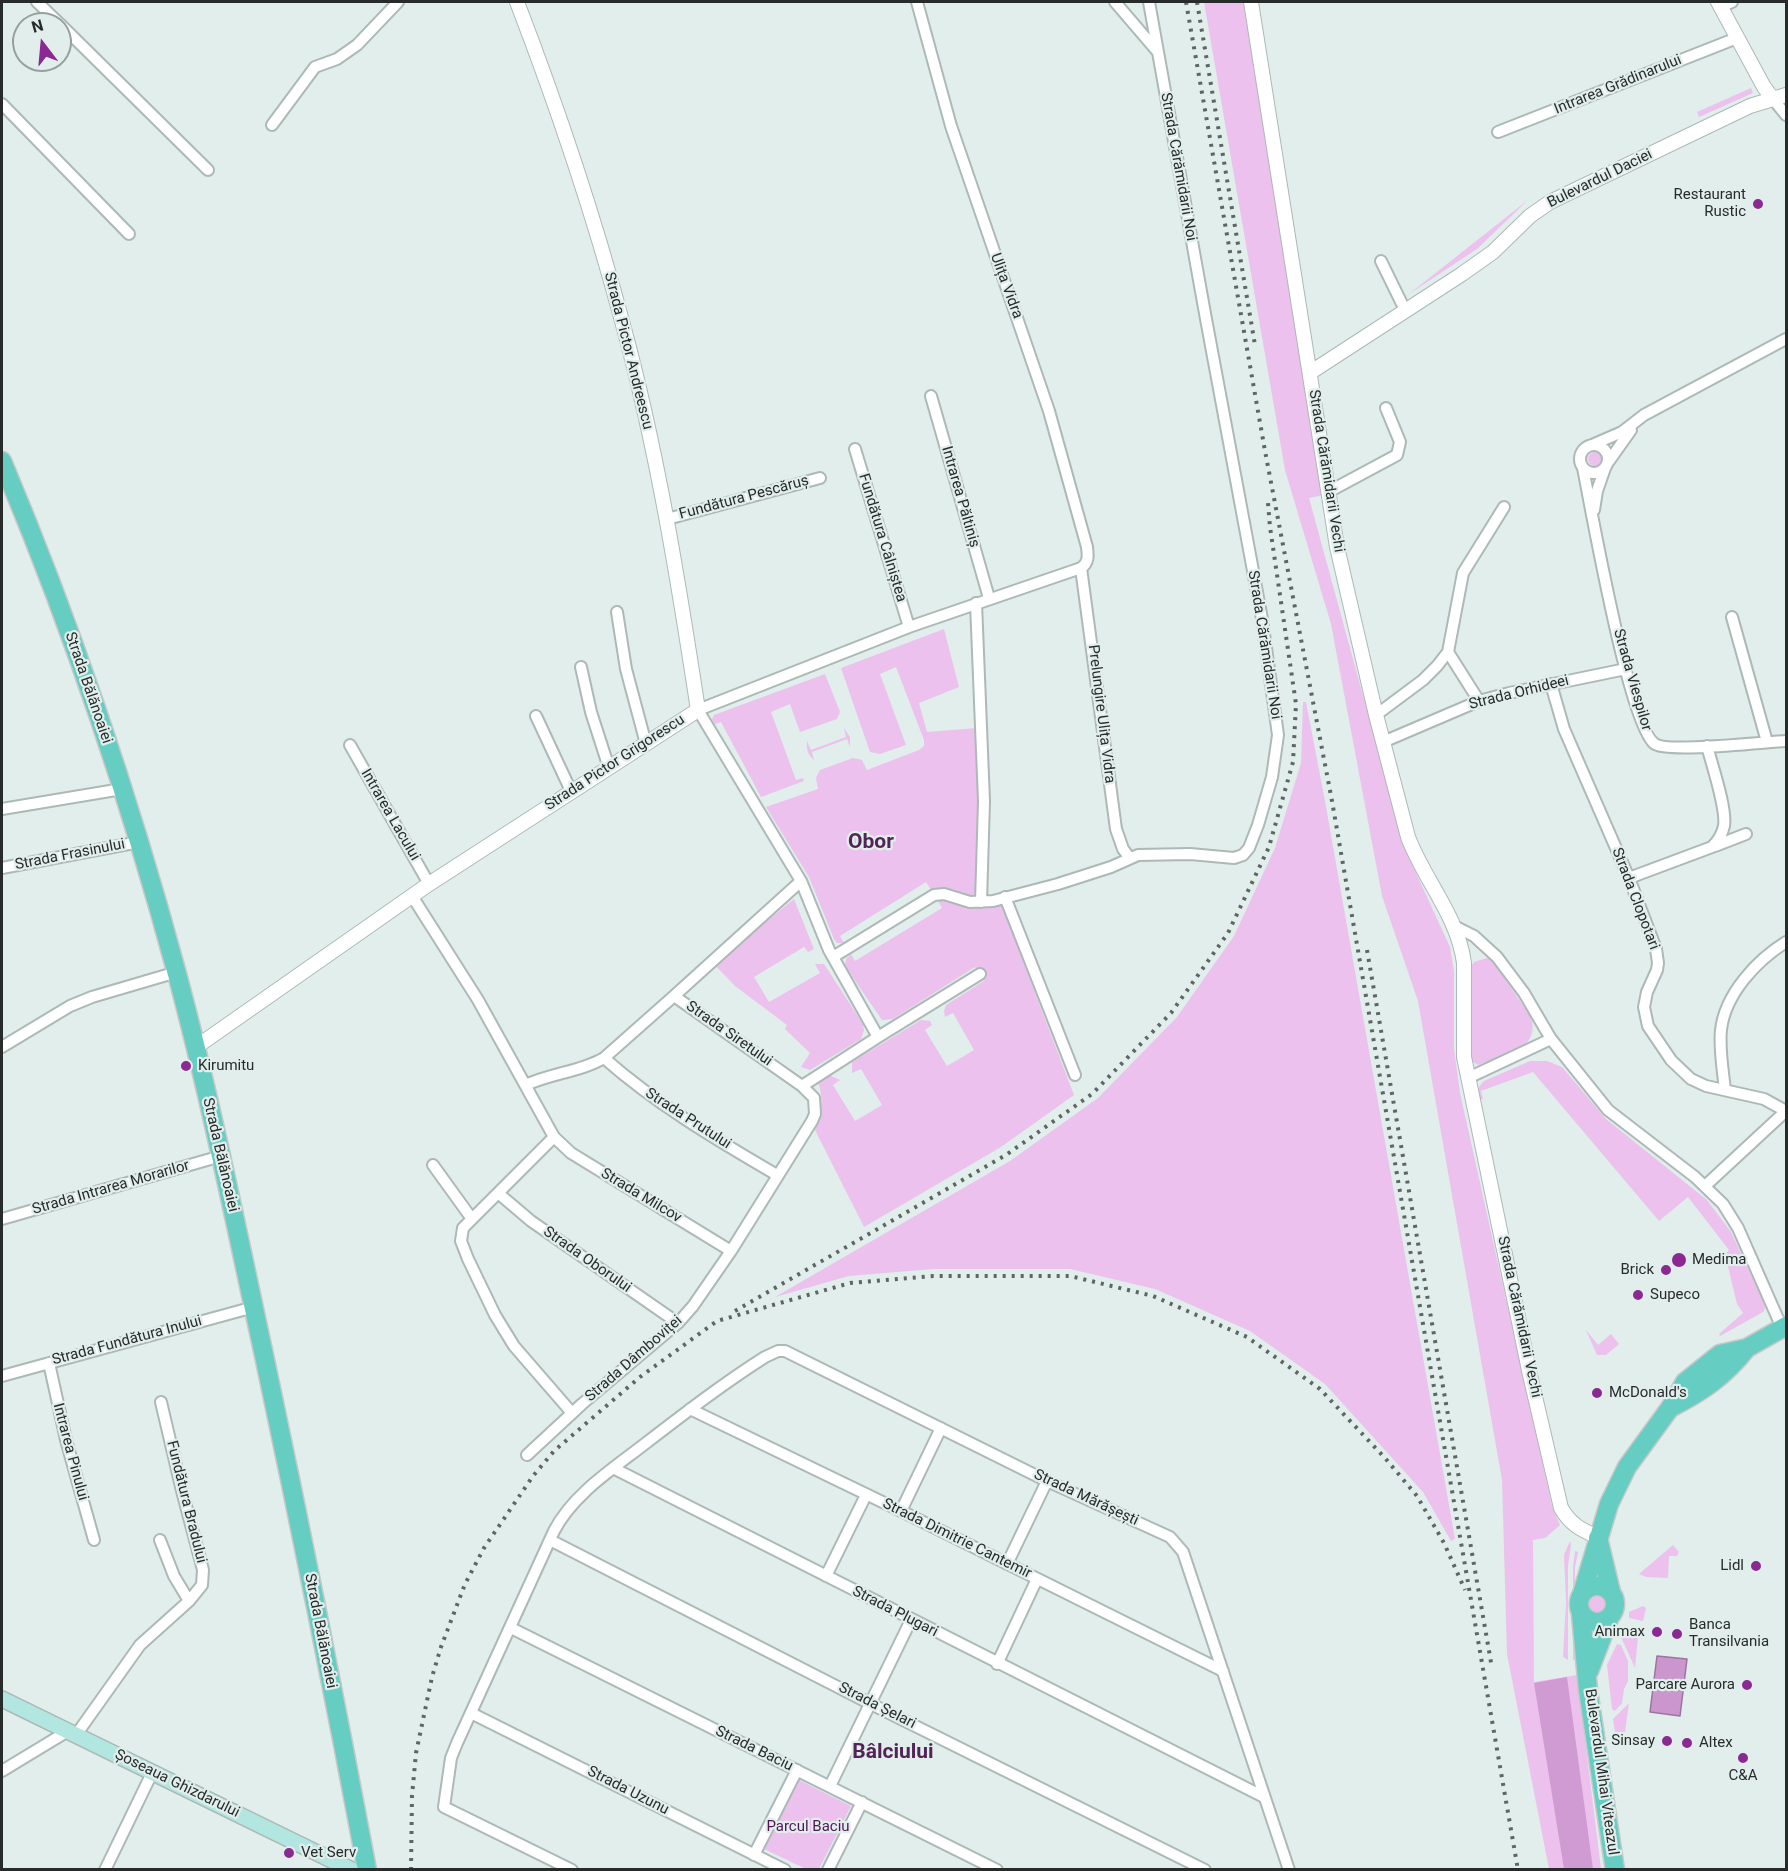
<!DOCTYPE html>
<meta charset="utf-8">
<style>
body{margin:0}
#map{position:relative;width:1788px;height:1871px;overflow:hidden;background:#e1eeeb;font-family:Roboto,sans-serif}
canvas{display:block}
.frame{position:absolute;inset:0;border:3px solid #272c2b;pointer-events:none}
.north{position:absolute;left:12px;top:12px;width:60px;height:60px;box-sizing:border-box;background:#e1eeeb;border:2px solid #97a09e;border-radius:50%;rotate:344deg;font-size:16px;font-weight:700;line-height:24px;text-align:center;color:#272c2b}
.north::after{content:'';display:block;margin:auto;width:21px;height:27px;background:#8a2992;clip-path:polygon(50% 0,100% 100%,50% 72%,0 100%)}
</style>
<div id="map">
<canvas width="1788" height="1871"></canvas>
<div class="frame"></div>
<div class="north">N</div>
</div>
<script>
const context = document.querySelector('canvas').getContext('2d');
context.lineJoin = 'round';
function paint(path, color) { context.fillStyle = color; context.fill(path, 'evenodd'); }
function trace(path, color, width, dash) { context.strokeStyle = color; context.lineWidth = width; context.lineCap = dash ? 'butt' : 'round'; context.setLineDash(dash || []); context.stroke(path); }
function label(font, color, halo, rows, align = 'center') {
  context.font = font + ' Roboto,sans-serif'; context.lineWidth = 4.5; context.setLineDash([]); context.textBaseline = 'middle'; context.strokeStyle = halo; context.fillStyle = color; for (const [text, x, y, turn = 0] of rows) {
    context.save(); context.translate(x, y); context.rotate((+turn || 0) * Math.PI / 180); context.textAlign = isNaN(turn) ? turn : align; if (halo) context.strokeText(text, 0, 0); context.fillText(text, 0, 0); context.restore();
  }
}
const green = new Path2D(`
 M1204,2H1246L1324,495L1309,498L1405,849L1450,947L1454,972V1049L1460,1093L1552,1506L1560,1525L1545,1538L1533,1540L1534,1682L1577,1675L1601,1869H1549L1507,1654L1502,1480L1418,1001L1382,896L1331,624L1285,470Z
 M1751,88L1753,93L1699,117L1697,112Z
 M1528,200L1477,249L1409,294Z
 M1588 459a7 7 0 1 1 14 0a7 7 0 1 1-14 0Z
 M944,629L959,687L919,703L927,732L977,728L980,803L977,897C960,897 950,887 931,890L926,882L840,936L844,943H837L834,939L809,877L766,807L818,789L816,778L820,770L853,758L862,760L867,770L919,750L924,746V740L896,667L880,674L906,745L880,754L870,752L841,668Z
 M825,674L840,712L837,719L800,732L790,704L771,712L796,780L803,778L804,781L761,797L721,722L715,724L712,719L714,715Z
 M1303,702H1306L1325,801L1455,1539L1451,1541L1423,1492L1325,1384L1250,1331L1155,1289L1070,1269H933L849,1276L775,1297L1010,1161L1098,1098L1177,1017L1234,936L1275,848L1301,763Z
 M844,728L850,737V747L847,739L812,752L814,760C808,755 806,749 807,741L811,750L846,737Z
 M794,899L814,949L808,952L804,947L754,977L769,1002L820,973L815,964H824L863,1024L864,1030L861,1039L810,1070L801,1067L810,1053L785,1029L787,1025L735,986L714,964Z
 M942,900L969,907H986L1001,904L1074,1095L1001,1147L864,1227L815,1130C821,1113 824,1099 818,1082L829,1075L840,1080L833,1085L855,1121L882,1105L861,1069L852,1073V1062L921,1020L930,1021L932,1025L925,1030L947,1066L974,1050L953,1013L945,1017L944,1011L946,1005L984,981L975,967L893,1019L882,1020L849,972L845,965L846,959L851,954L855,961L942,908L938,901Z
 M1487,958L1492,960L1531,1017C1541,1051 1502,1056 1478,1065L1470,1060L1469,969L1474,962Z
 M1530,1061H1547L1562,1067L1606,1119L1707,1200L1731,1232L1764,1303L1765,1309L1763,1312L1720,1336L1719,1334L1743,1313L1737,1304L1725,1254L1729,1250L1688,1197L1659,1221L1533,1072L1481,1091L1483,1099L1477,1100C1476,1091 1478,1087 1484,1081Z
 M1586,1330L1598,1345L1611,1334L1619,1344L1606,1355H1597Z
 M1570,1541L1571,1545L1568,1566V1660L1563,1657L1566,1602L1564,1555Z
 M1673,1545L1679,1552L1677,1556H1669L1668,1578L1646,1577L1639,1574Z
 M1575,1551L1578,1552L1575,1567V1660H1573V1567Z
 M1589 1605a9 9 0 1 1 18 0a9 9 0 1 1-18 0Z
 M1643,1606L1646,1608L1643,1621L1629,1618V1612Z
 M1622,1631L1633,1633L1638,1637L1635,1668L1620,1635Z
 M1617,1644L1621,1645L1628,1661V1681L1624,1689L1622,1703L1615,1711L1612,1709L1607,1665Z
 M1629,1703L1625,1732H1615L1613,1719Z
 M799,1780L851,1806L819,1869H806L764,1849Z`);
const forest = new Path2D(`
 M1567,1677L1593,1869H1564L1534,1683Z`);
const water = new Path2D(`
 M1657,1656L1687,1659L1680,1716L1650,1712Z`);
const minor = new Path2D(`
 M37,2L60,24
 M917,2L951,126L1049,411L1087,547C1088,555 1089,563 1081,568L909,627L698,710L801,881L829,950L878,1037L980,974
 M1115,2L1157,51
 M1721,7L1732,2
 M60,24L208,170
 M1773,99L1786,115
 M2,104L129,234
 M272,125L315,67L337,59L357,45L398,2
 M1498,132L1737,38
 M1381,261L1405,310
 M931,396L989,598
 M1580 459a14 14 0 1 1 28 0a14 14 0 1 1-28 0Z
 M1592,445L1622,432L1644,415L1786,339
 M855,449L909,627
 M1609,461L1631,430
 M1583,468C1591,508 1630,729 1655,744C1668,753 1765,742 1786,741
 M1328,492L1397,455L1400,442L1386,408
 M1594,510L1597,491L1605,468
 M667,519L820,478
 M1081,568L1116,829L1123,849L1129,857
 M976,603L984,801L981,902
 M617,612L626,669L646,744
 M1732,617L1767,742
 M1448,652L1479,701
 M581,667L591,712L609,768
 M1551,684L1564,729L1629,878L1656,949L1658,963L1657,970L1647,992L1644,1007L1648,1026L1671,1060L1691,1079L1706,1086L1764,1099L1786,1111
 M1376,715L1423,680L1437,666L1448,652L1463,573L1504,507
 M536,716L571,791
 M1383,742L1479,701L1509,693L1626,669
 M350,745L429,884
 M2,809L122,789
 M1715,846L1746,834
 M2,868L139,842
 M1629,878L1712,847C1718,841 1722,835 1724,826C1727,809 1712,765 1707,746
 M412,896L478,1000L554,1137L571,1153L731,1251
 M1005,897L1075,1075
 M1454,926L1474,936L1497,957L1524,993L1551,1039L1608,1110L1695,1177L1723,1204L1738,1228L1782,1328
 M833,957L934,895L944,894L970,902L993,901L1058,884L1111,867L1138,855L1190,854L1234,858L1243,855L1249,848L1258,825L1272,777L1278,735L1262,619L1206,319L1149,2
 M674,996L801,881
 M2,1047L70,1006L92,997L177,972
 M604,1058C656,1104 717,1140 777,1175
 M1468,1078L1551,1039
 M526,1085C551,1073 580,1072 604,1058L674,996L802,1086
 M1725,1090C1723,1071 1719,1049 1721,1030C1725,994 1757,960 1786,942
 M554,1137L463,1228L461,1241L468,1259L495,1315L514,1346L572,1413
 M433,1165L472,1219
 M1705,1186L1786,1111
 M498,1193L531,1221L678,1323
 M2,1219L221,1156
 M49,1363L66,1440L94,1540
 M2,1376L254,1307
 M690,1409L901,1511L1223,1671
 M527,1455L582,1404L678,1323L693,1306L731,1251L812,1121L815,1114L814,1098L802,1086L878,1037
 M613,1468L1264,1797
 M901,1511L941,1428
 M160,1540L174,1576L189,1601
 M550,1540L871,1704L1205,1870
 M1007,1564L1047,1481
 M826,1576L866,1495
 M511,1628L997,1870
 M997,1664L1037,1579
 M471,1713L785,1870
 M76,1735L140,1645L189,1601L202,1585L203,1570L182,1491L161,1402
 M2,1771L68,1731
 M830,1786L911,1620
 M754,1855L797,1770
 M105,1870L153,1771
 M572,1870L444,1807L451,1758L457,1743L554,1531C573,1494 614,1468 646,1443C685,1413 724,1383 765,1357L778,1351H785L1047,1481L1170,1537L1183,1552L1289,1870
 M828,1870L862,1802`);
const tertiary = new Path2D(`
 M1251,2L1337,547L1376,715L1408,837C1424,880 1458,916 1464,963V1057L1530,1375L1561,1508C1570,1524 1581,1530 1598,1537
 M1718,2L1764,87L1773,99
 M1311,372L1462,274L1493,252L1530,216L1550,202L1750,106L1786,95
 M196,1047L429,884L698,710C678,579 657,449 622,321C593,213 557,106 517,2`);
const secondary = new Path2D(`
 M2,1699L352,1870`);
const primary = new Path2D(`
 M2,461C72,627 130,800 177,974C211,1101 237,1231 265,1360C301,1529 335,1699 367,1870
 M1670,1408C1702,1392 1725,1376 1747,1348
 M1598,1538L1611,1592
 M1579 1604a18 18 0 1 1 36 0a18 18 0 1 1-36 0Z
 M1582,1594L1609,1504L1627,1467L1670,1408L1685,1382L1720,1354L1747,1348L1786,1326
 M1581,1614L1588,1690L1615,1870
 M1589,1671L1609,1619`);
const rail = new Path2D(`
 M1186,2L1265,451L1332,801L1518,1870
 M1197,2L1255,345
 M1367,950L1492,1668
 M735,1311L1006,1155L1092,1094L1171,1013L1228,933L1269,847L1293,762L1296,704L1270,527L1268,503
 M411,1870L412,1796L416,1753L432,1677L441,1647L465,1584L484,1548L533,1476L554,1451L640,1377L717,1321L850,1283L933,1276H1070L1153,1296L1247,1337L1320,1389L1385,1458L1417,1496L1444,1543L1465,1590`);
const markers = [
 [1758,204,6,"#8a2992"],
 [186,1066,6,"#8a2992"],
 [1679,1260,8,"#8a2992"],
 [1666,1270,6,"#8a2992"],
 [1638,1295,6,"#8a2992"],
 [1597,1393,6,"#8a2992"],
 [1756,1566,6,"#8a2992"],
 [1657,1632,6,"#8a2992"],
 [1677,1634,6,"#8a2992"],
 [1747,1685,6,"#8a2992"],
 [1667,1741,6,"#8a2992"],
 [1687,1743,6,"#8a2992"],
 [1743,1758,6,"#8a2992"],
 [289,1853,6,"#8a2992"]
];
const streetNames = [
 ["Intrarea Grădinarului",1618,85,-22],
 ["Strada Cărămidarii Noi",1178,167,80],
 ["Bulevardul Daciei",1600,179,-26],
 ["Ulița Vidra",1006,286,70],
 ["Strada Pictor Andreescu",628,351,76],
 ["Strada Cărămidarii Vechi",1326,471,81],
 ["Intrarea Păltiniș",960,497,74],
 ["Fundătura Pescăruș",744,498,-15],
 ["Fundătura Câlniștea",882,538,73],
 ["Strada Cărămidarii Noi",1264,645,81],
 ["Strada Viespilor",1632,680,74],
 ["Strada Bălănoaiei",88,688,71],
 ["Strada Orhideei",1519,693,-14],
 ["Prelungire Ulița Vidra",1101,714,83],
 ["Strada Pictor Grigorescu",615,763,-33],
 ["Intrarea Lacului",390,815,60],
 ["Strada Frasinului",70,855,-11],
 ["Strada Clopotari",1635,899,69],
 ["Strada Siretului",729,1034,35],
 ["Strada Prutului",688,1119,33],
 ["Strada Bălănoaiei",220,1155,77],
 ["Strada Intrarea Morarilor",111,1188,-16],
 ["Strada Milcov",641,1196,31],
 ["Strada Oborului",587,1260,35],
 ["Strada Cărămidarii Vechi",1519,1317,78],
 ["Strada Fundătura Inului",127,1341,-15],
 ["Strada Dâmboviței",634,1359,-41],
 ["Intrarea Pinului",70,1452,75],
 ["Strada Mărășești",1086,1498,25],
 ["Fundătura Bradului",186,1502,76],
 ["Strada Dimitrie Cantemir",957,1539,26],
 ["Strada Plugari",895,1612,27],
 ["Strada Bălănoaiei",320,1631,79],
 ["Strada Șelari",877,1706,27],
 ["Strada Baciu",754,1749,26],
 ["Bulevardul Mihai Viteazul",1601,1772,82],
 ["Șoseaua Ghizdarului",177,1784,26],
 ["Strada Uzunu",628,1791,27]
];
const poiNames = [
 ["Restaurant",1746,195,"right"],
 ["Rustic",1746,212,"right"],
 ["Kirumitu",198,1066],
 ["Medima",1692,1260],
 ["Brick",1654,1270,"right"],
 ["Supeco",1650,1295],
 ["McDonald's",1609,1393],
 ["Lidl",1744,1566,"right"],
 ["Banca",1689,1625],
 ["Transilvania",1689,1642],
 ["Animax",1645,1632,"right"],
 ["Parcare Aurora",1735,1685,"right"],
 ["Sinsay",1655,1741,"right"],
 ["Altex",1699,1743],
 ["C&A",1743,1776,"center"],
 ["Vet Serv",301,1853]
];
const parkNames = [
 ["Parcul Baciu",808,1827]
];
const districtNames = [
 ["Obor",871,843],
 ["Bâlciului",893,1753]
];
paint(green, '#ecc1ed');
paint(forest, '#d09bd3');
paint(water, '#cb96ce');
trace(water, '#9a769d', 1.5);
trace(minor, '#acb9b6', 14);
trace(tertiary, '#acb9b6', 16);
trace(secondary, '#acb9b6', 18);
trace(primary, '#c7c8c8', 21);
trace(minor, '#fff', 10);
trace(tertiary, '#fff', 14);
trace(secondary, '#b2e6e0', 15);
trace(primary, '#66cdc2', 18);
trace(rail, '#5e6664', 4, [3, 6]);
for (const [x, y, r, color] of markers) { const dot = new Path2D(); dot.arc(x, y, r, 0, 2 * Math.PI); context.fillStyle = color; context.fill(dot); trace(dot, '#e1eeeb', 2); }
label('15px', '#272c2b', '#e1eeeb', streetNames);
label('15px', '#272c2b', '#e1eeeb', poiNames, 'left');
label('15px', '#531358', '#e1eeeb', parkNames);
label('bold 21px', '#532557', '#e1eeeb', districtNames);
</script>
